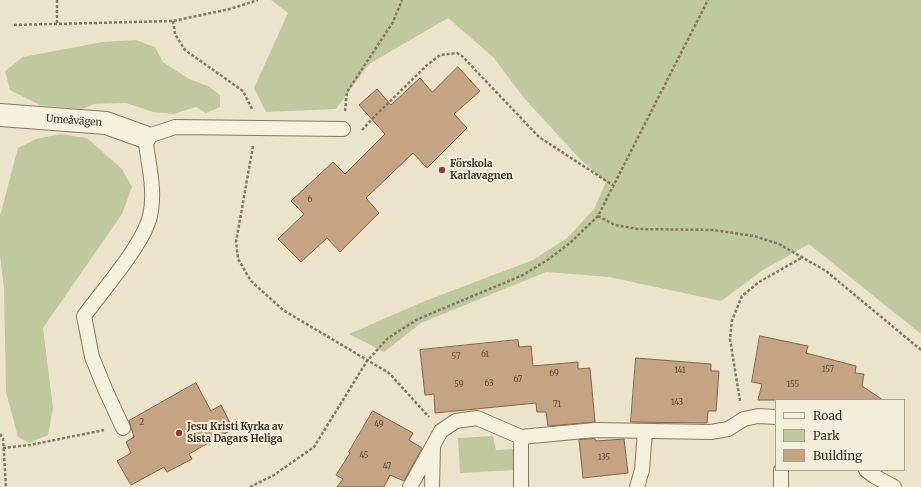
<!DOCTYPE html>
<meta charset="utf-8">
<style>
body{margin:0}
#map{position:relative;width:921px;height:487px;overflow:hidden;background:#ebe4cb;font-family:Merriweather,serif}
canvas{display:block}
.legend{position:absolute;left:775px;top:399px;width:130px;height:72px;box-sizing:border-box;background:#f3eed9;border:1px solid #a8a290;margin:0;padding:5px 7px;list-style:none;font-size:12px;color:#382f22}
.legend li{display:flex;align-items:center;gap:8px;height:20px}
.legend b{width:20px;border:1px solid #a8a290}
</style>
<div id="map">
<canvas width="921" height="487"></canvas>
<ul class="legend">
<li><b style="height:5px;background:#f6f1dd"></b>Road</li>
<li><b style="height:11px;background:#c0c89f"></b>Park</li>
<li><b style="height:11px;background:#c5a484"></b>Building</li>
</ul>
</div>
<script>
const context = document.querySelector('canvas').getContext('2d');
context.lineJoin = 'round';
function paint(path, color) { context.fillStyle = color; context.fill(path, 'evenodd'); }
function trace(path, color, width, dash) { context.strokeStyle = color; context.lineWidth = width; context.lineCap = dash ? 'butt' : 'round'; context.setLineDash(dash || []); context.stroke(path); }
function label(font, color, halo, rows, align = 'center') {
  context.font = font + ' Merriweather,serif'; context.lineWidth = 4; context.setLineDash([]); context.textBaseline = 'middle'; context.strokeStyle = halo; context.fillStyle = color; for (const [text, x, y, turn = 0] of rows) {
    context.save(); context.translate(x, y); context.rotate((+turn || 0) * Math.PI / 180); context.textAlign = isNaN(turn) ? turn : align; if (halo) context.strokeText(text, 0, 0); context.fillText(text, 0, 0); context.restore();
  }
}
const green = new Path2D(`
 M271,0H921V334L809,244L763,270L721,301L609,277L546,272L421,323L384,352L349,334L425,301L533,260L567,238L594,209L606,182L580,159L524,98L494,58L448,18L369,64L336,109L266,112L254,88L288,13Z
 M136,40L155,47L163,62L189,79L208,86L220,95V107L206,113L196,107L174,114L153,112L126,103L94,104L82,109L40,105L10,90L5,71L23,57L102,42Z
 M60,134L87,138L122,169L132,187L122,214L43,328L53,408L48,435L29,443L18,437L6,392L4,289L0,255V216L18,148L36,139Z
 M493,436L496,450L513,449L515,470L460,473L458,438Z`);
const building = new Path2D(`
 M458,67L480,91L454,114L467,128L427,168L413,153L366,198L379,213L340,252L327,238L301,262L278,239L304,214L291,201L333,162L345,174L385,134L359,105L377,89L391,105L420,78L432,92Z
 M760,336L808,346L806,353L856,366L855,373L864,374L862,386L883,400H758L762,384L752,382Z
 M518,340L519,347L531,346L533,366L578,362V369L590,368L595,422L548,426L546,412H537L536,403L435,413L434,394L425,395L420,350Z
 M636,358L711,364V371H719L716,411H708L707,423L631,422Z
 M196,383L211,411L221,405L233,429L189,454L192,459L167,472L164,467L131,485L117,461L131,453L126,442L134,437L129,421Z
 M373,411L413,433L409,440L422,448L404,481L390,475L384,487H337L343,479L336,475L350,453L349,452Z
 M595,439L596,441L624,439L628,473L583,478L579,440Z`);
const path = new Path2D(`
 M57,0V25
 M173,21L175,34L185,50L243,91L252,109
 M14,25L173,21L230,9L258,0
 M345,111L347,92L393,22L402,0
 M362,130L372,119L426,66L440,55L457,53L462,56L539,137L614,186
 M253,146L236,242L238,259L251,281L283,310L389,373L429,417
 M598,216L615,225L638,229L713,230L754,236L779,244L826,271L921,350
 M740,401L730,339L732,320L742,296L759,282L803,257
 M0,434L3,439L6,487
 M3,448L30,445L104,430
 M250,487L274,475L314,447L367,361L388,338L418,319L523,275L549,259L571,242L598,216L708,0`);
const service = new Path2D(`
 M123,428L105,389L92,357L84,316C103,290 143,245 150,216C156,191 148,162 145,137L175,127L343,129
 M521,437V487
 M866,470L874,476L894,487
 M410,487L441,431L456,421L477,418L521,437L595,430L711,432L728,429L744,419L758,416L776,417
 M432,487L433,447
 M637,487L642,470L645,431
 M781,487V470`);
const minor = new Path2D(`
 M0,115L106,123L145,137`);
const markers = [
 [442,170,4,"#903c36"],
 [179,433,4,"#903c36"]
];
const numberNames = [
 ["6",310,200],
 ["61",485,355],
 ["57",456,357],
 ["157",828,370],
 ["141",680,371],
 ["69",554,374],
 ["67",518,380],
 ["63",489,384],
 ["59",459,385],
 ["155",793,385],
 ["143",677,403],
 ["71",557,405],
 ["2",142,423],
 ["49",379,425],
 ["45",364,456],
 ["135",604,458],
 ["47",387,467]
];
const streetNames = [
 ["Umeåvägen",74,121,4]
];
const poiNames = [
 ["Förskola",450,164],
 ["Karlavagnen",450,176],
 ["Jesu Kristi Kyrka av",187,427],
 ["Sista Dagars Heliga",187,439]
];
paint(green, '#c0c89f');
paint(building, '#c5a484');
trace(building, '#836448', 1);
trace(service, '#867760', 16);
trace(minor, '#867760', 24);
trace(path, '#867760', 2.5, [3, 2]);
trace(service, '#f6f1dd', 14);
trace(minor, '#f6f1dd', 22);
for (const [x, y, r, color] of markers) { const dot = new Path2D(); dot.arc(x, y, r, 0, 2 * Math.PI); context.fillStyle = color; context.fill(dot); trace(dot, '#f3eed9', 1.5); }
label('8px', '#5b4c3a', null, numberNames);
label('10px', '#382f22', '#f3eed9', streetNames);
label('bold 10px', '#382f22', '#f3eed9', poiNames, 'left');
</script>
